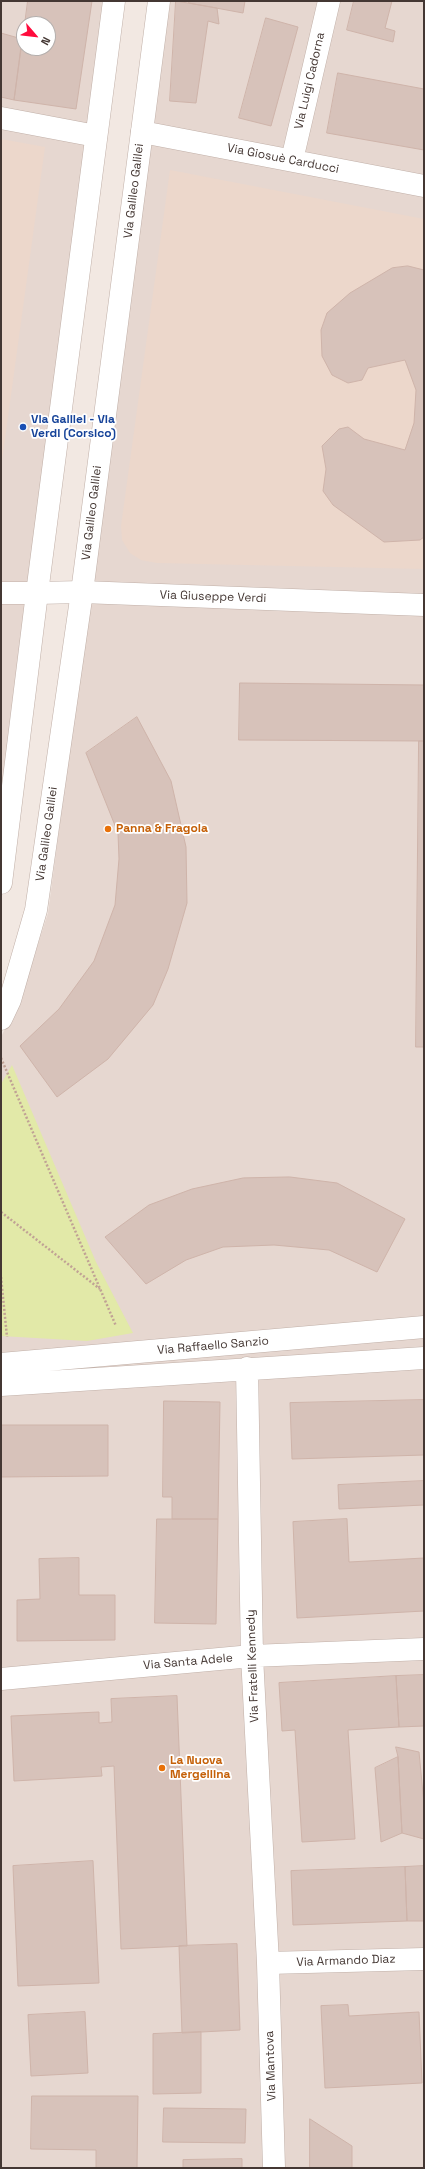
<!DOCTYPE html>
<meta charset="utf-8">
<style>
body{margin:0}
#map{position:relative;width:425px;height:2169px;overflow:hidden;background:#f2e8e2;font-family:"Space Grotesk",sans-serif}
canvas{display:block}
.frame{position:absolute;inset:0;border:2px solid #443733;pointer-events:none}
.north{position:absolute;left:16px;top:16px;width:40px;height:40px;box-sizing:border-box;background:#fff;border:1px solid #b4afad;border-radius:50%;rotate:118deg;font-size:11px;font-weight:700;line-height:16px;text-align:center;color:#443733}
.north::after{content:'';display:block;margin:auto;width:14px;height:18px;background:#ff0c3d;clip-path:polygon(50% 0,100% 100%,50% 72%,0 100%)}
</style>
<div id="map">
<canvas width="425" height="2169"></canvas>
<div class="frame"></div>
<div class="north">N</div>
</div>
<script>
const context = document.querySelector('canvas').getContext('2d');
context.lineJoin = 'round';
function paint(path, color) { context.fillStyle = color; context.fill(path, 'evenodd'); }
function trace(path, color, width, dash) { context.strokeStyle = color; context.lineWidth = width; context.lineCap = dash ? 'butt' : 'round'; context.setLineDash(dash || []); context.stroke(path); }
function label(font, color, halo, rows, align = 'center') {
  context.font = font + ' "Space Grotesk",sans-serif'; context.lineWidth = 3.5; context.setLineDash([]); context.textBaseline = 'middle'; context.strokeStyle = halo; context.fillStyle = color; for (const [text, x, y, turn = 0] of rows) {
    context.save(); context.translate(x, y); context.rotate((+turn || 0) * Math.PI / 180); context.textAlign = isNaN(turn) ? turn : align; if (halo) context.strokeText(text, 0, 0); context.fillText(text, 0, 0); context.restore();
  }
}
const residential = new Path2D(`
 M1,1H103L90,128L1,805ZM24,24H48V48H24Z
 M169,1H424V2168H1V1037L22,994L48,913Z`);
const education = new Path2D(`
 M1,139L45,147L1,468Z
 M170,170L424,219V569L157,563L141,560L130,553L122,540L121,526Z`);
const green = new Path2D(`
 M12,1065L96,1262L133,1333L87,1341L1,1336V1084Z`);
const building = new Path2D(`
 M28,1H92L76,109L14,100L24,27V48H48V24H25Z
 M176,1L217,8L219,24L208,21L196,103L170,101Z
 M189,1H245L243,13L189,3Z
 M354,1H392L385,28L395,31L393,42L347,30Z
 M266,18L298,27L271,126L239,118Z
 M1,33L22,39L14,100L1,97Z
 M338,73L424,89V150L327,133Z
 M408,266L424,270V537L420,540L384,542L333,505L323,491L326,469L322,446L339,429L348,427L364,439L405,450L414,423L416,390L405,360L368,368L362,380L348,383L332,375L322,356L321,330L327,313L350,293L392,268Z
 M240,683L424,685V741L239,740Z
 M137,717L171,781L186,847L187,903L168,969L153,1005L108,1059L57,1097L20,1046L59,1009L94,961L115,905L119,859L118,833L86,753Z
 M419,741H424V1047H416Z
 M290,1177L337,1183L405,1219L377,1272L329,1250L274,1245L223,1247L186,1260L146,1284L105,1237L149,1205L192,1189L243,1178Z
 M424,1400V1455L292,1459L290,1403Z
 M164,1401L220,1402L218,1519H172V1497H163Z
 M1,1425H108V1476L1,1477Z
 M424,1481V1505L339,1509L338,1485Z
 M157,1519H218L216,1624L155,1623Z
 M347,1519L349,1562L424,1558V1611L297,1618L293,1522Z
 M79,1558V1595H115V1640L17,1641V1600L40,1599L39,1559Z
 M424,1675V1726L399,1727L396,1676Z
 M396,1676L399,1727L348,1730L355,1839L302,1842L295,1730L282,1731L279,1683Z
 M177,1696L187,1946L121,1949L114,1766L101,1767L102,1776L14,1781L11,1716L99,1712V1723L112,1722L111,1699Z
 M396,1747L419,1752L424,1804V1839L402,1833L398,1757Z
 M398,1757L402,1833L381,1842L375,1768Z
 M93,1861L99,1983L18,1986L13,1866Z
 M424,1866V1921H407L405,1867Z
 M405,1867L407,1921L293,1925L291,1871Z
 M237,1944L240,2030L182,2033L179,1946Z
 M348,2005L349,2016L419,2012L422,2083L325,2088L321,2006Z
 M85,2012L88,2073L31,2076L28,2015Z
 M201,2032V2093L153,2094V2034Z
 M32,2096H138L137,2168H96V2150L31,2149Z
 M164,2108L246,2109L245,2143L163,2142Z
 M310,2119L352,2146V2168H310Z
 M242,2159V2168H183V2160Z`);
const path = new Path2D(`
 M1,1058L116,1326
 M1,1212L100,1289
 M1,1277L7,1337`);
const minor = new Path2D(`
 M1,118L96,136
 M142,132L424,186
 M292,160L329,1
 M37,593L82,592L424,605
 M1,1364L424,1327
 M247,1368L252,1656L268,1963L274,2168
 M1,1385L424,1358
 M1,1679L252,1656L424,1649
 M268,1963L424,1959`);
const tertiary = new Path2D(`
 M1,593H37
 M1,883L37,593L114,1
 M1,1019L10,1000L36,910L82,592L159,1`);
const markers = [
 [23,427,4,"#1a4fb4"],
 [108,829,4,"#e8710a"],
 [162,1768,4,"#e8710a"]
];
const streetNames = [
 ["Via Luigi Cadorna",310,81,-77],
 ["Via Giosuè Carducci",283,159,11],
 ["Via Galileo Galilei",134,191,-83],
 ["Via Galileo Galilei",92,513,-83],
 ["Via Giuseppe Verdi",213,597,2],
 ["Via Galileo Galilei",47,834,-82],
 ["Via Raffaello Sanzio",213,1346,-5],
 ["Via Santa Adele",188,1662,-5],
 ["Via Fratelli Kennedy",253,1666,-92],
 ["Via Armando Diaz",346,1961,-2],
 ["Via Mantova",271,2066,-92]
];
const transitNames = [
 ["Via Galilei - Via",31,420],
 ["Verdi (Corsico)",31,434]
];
const foodNames = [
 ["Panna & Fragola",116,829],
 ["La Nuova",170,1761],
 ["Mergellina",170,1775]
];
paint(residential, '#e6d7d0');
paint(education, '#ecd7cb');
paint(green, '#e2e9a8');
paint(building, '#d7c2ba');
trace(building, '#cfb4aa', 1);
trace(minor, '#c1b0a8', 23);
trace(tertiary, '#c1b0a8', 23);
trace(path, '#c0a295', 2.5, [2, 2]);
trace(minor, '#fff', 22);
trace(tertiary, '#fff', 22);
for (const [x, y, r, color] of markers) { const dot = new Path2D(); dot.arc(x, y, r, 0, 2 * Math.PI); context.fillStyle = color; context.fill(dot); trace(dot, '#fff', 1.5); }
label('12px', '#443733', '#fff', streetNames);
label('bold 12px', '#164399', '#fff', transitNames, 'left');
label('bold 12px', '#c56008', '#fff', foodNames, 'left');
</script>
